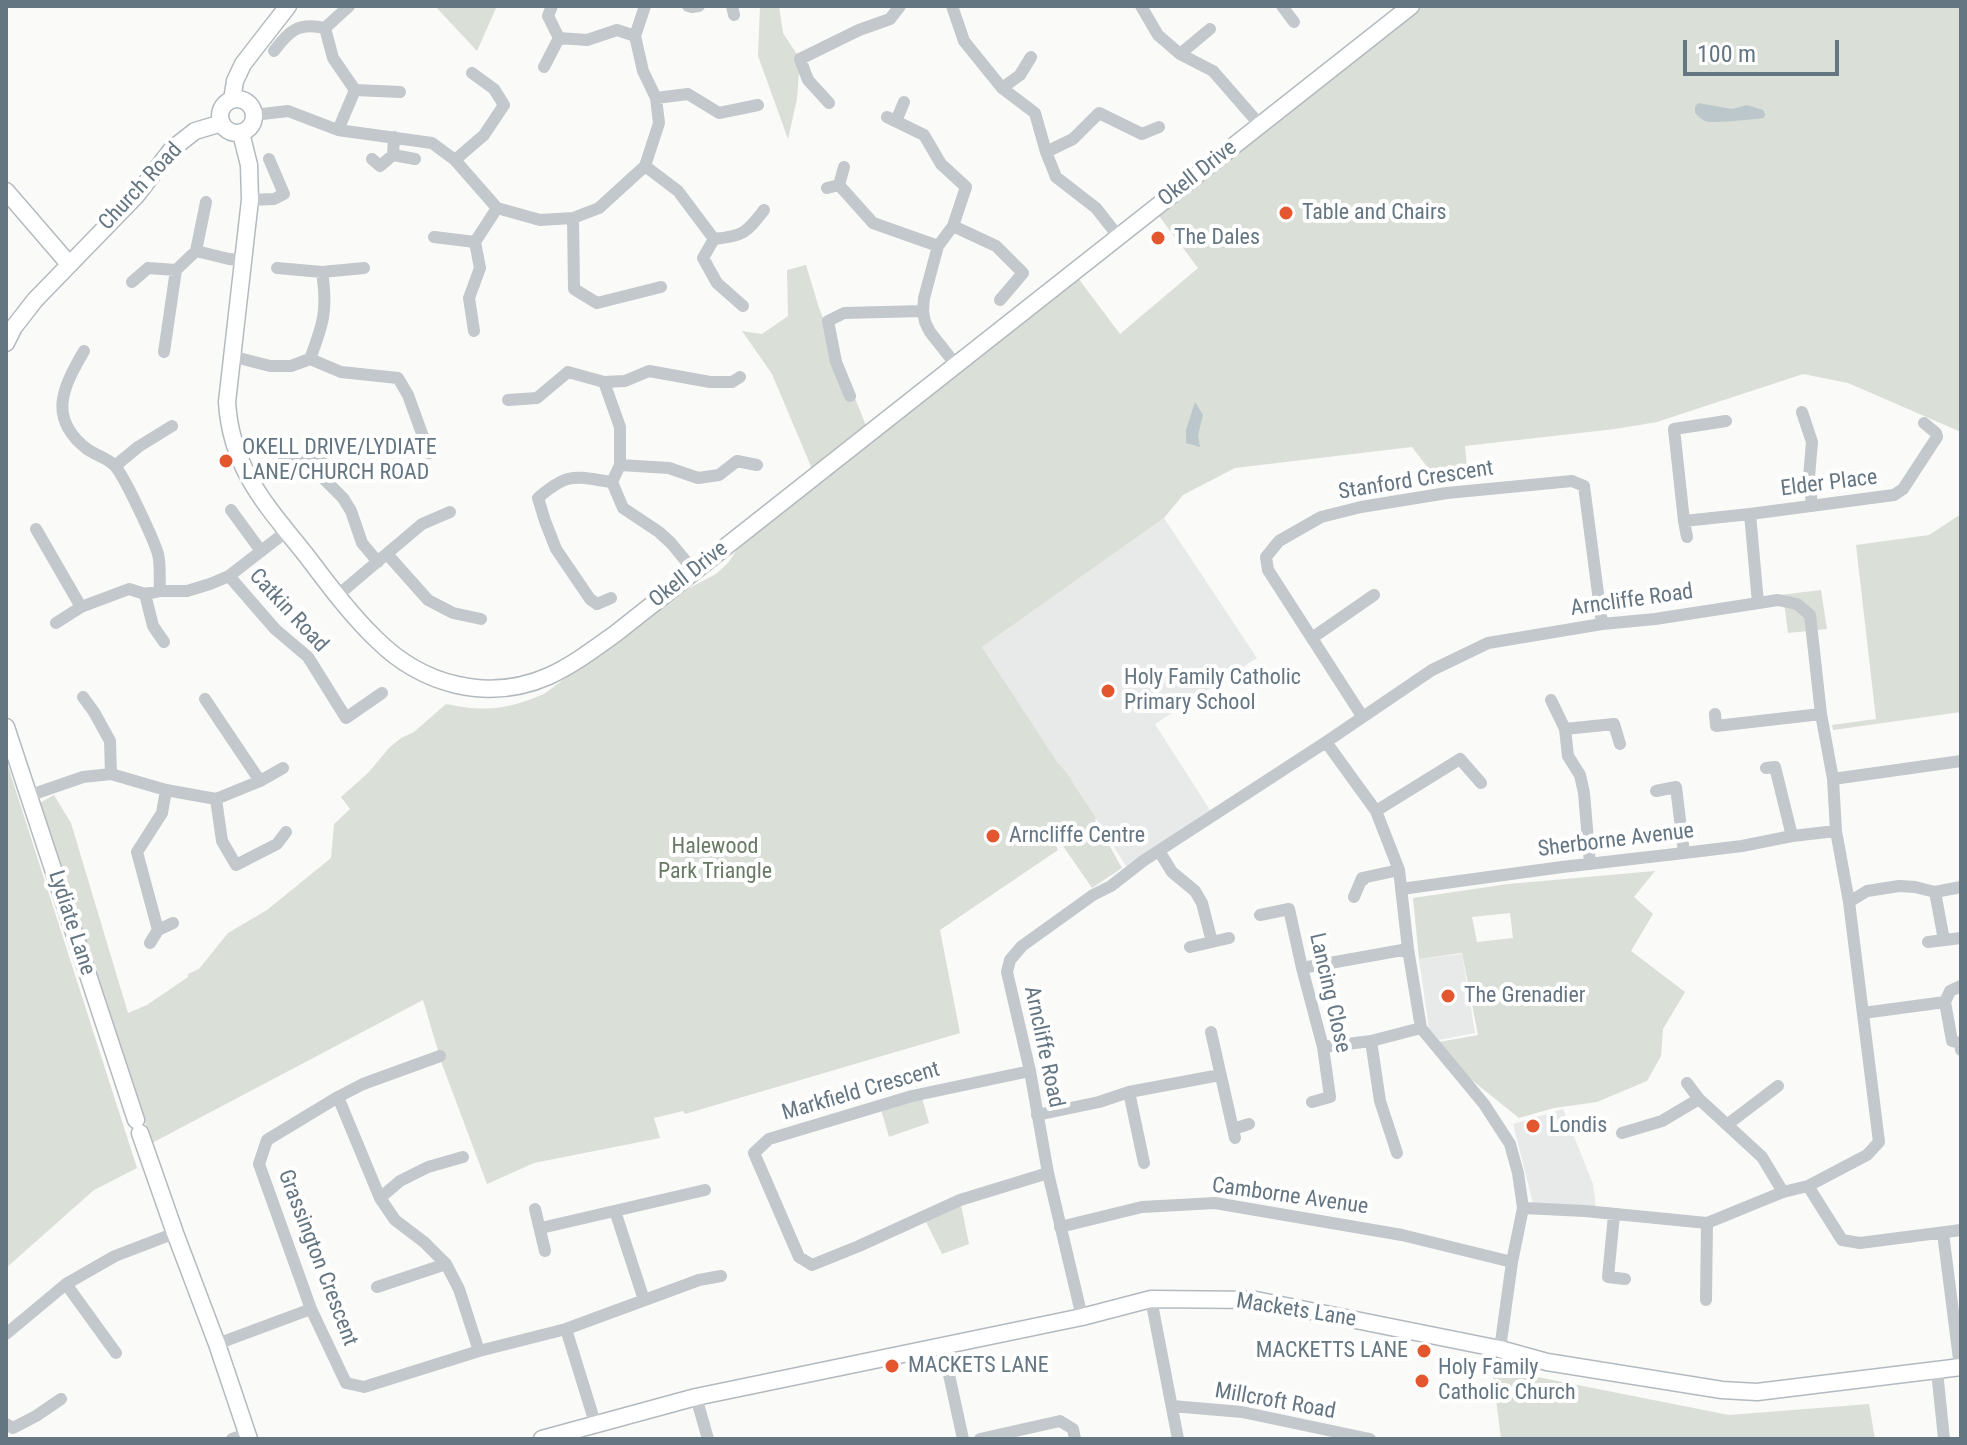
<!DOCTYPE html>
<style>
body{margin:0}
#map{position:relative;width:1967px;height:1445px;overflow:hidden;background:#fafaf8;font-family:"Roboto Condensed",sans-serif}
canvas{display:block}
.frame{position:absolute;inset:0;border:8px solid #657683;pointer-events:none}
.scale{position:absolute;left:1683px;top:40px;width:156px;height:36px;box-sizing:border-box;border:4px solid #657683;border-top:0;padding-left:10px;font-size:24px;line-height:28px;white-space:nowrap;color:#657683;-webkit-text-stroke:6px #fff;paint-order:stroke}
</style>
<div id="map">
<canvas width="1967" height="1445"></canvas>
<div class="frame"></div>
<div class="scale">100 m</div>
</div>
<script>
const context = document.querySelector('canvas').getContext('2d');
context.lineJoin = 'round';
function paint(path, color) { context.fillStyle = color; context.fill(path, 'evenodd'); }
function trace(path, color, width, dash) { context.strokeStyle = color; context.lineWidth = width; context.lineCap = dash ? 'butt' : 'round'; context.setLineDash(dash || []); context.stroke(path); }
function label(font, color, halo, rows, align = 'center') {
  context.font = font + ' "Roboto Condensed",sans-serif'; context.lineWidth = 8; context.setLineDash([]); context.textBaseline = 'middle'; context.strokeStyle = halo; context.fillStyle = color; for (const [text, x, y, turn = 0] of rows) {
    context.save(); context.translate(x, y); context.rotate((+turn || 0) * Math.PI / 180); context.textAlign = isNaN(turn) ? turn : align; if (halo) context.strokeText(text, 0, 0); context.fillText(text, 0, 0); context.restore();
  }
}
const built = new Path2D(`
 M1164,518L1257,658L1155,724L1210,810L1126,866L1074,784L1058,763L982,647Z
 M1462,954L1475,1033L1439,1040L1429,1029L1419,959Z
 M1563,1109L1593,1184L1596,1207L1533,1203L1513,1124Z`);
const green = new Path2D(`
 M435,6H497L477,51Z
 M760,6H779L783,33L800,59L797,99L788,139L758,56Z
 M1419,6H1961V432L1848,383L1803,374L1657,422L1615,429L1465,446L1468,478L1438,481L1412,447L1235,468L1183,495L1164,518L982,647L1058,763L1066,772L1096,818L1095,820L1122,868L1092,888L1061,843L1056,846L1058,850L940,930L960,1033L685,1114L683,1111L654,1118L660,1138L534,1163L487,1184L442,1064L423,1000L152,1143L74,906L38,804L54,795L71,823L128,1013L147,1005L188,977V974L199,969L228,933L267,910L331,858L334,824L350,809L341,797L368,773L389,748L401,738L414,732L446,704C486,712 506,710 544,694L680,593L716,574L728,563L742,542L1078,278L1120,334L1198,268L1159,216L1336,69Z
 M806,265L819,308L869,433L815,476L772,374L742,331L762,334L788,316L787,270Z
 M1961,514V712L1833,730L1832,725L1876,719L1856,545L1929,535Z
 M1821,590L1827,629L1788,633L1784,602L1780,595Z
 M6,760L137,1168L94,1190L6,1268Z
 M1655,871L1634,897L1653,914L1631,951L1685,992L1663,1029L1661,1056L1647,1081L1597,1102L1554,1108L1519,1118L1468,1077L1439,1042L1478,1035L1462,953L1419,959L1413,898L1508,884ZM1510,913L1513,938L1477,942L1472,917Z
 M921,1094L929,1123L889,1137L880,1106Z
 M960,1200L969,1244L942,1254L924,1218Z
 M1492,1368L1729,1415L1869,1404L1875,1439H1501Z`);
const water = new Path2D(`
 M1698,103L1732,109L1747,105L1763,110L1765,114L1764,118C1755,119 1712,124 1705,121C1701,119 1698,116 1695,113V107Z
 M1195,402L1203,415L1198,435L1200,447L1186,443V430Z`);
const street = new Path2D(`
 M552,6L548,16L559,38
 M688,6L692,7L699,6
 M732,6L734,15
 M952,6L964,41L1002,88L1035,113L1046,152L1056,177L1096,208L1118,236
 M1141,6L1158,35L1180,54L1213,71L1260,125
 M1282,6L1294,22
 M325,28L349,6
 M274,51C289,31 298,22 325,28L333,58L355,90L338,130
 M1180,54L1210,29
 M544,67L559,38L587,40L617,30L635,36
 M1002,88L1020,75L1031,57
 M355,90L400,92
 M656,98L688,94L719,113L758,105
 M829,103L808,80L800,59L859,30L890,19L900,6
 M254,115L288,111L338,130L432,143L455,160L497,208L540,220L573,218L599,208L645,166L659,123L656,98L643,71L635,36L645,6
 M887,117L924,135L941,164L966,187L953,226L938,246L924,298L923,311L925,322L930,332L956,365
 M896,121L904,102
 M1046,152L1073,139L1099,113L1142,134L1159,127
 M393,155L415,159
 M372,159L380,166L393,155L394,137
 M455,160L484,135L504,105L494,89L472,73
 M645,166L678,191L714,239C744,236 746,233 764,210
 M839,185L844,167
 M827,188L839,185L873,223L938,246
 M250,200L274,199L284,194L269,159
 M573,218L574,289L597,303L661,287
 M953,226L996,246L1023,273L1000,300
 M434,237L475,242
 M714,239L703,258L717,283L743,306
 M196,251L206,202
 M277,268L322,272L364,268
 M132,282L148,268L176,270
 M474,331L469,298L480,268L475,242L497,208
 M84,351C63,387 47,418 87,449C95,455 107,458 114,465C123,473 154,540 158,554C161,565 159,579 160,591
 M164,352L176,270L196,251L229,259L244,260
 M231,356L270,366H291L310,359L341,372L398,378L408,395L429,453
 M310,359C323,324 328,311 322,272
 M604,382L620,427V465L612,482L623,508L659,532L671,543L694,571
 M850,396L836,362L828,321L844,313L923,311
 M508,400L537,398L568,372L604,382L625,381L649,371L710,382H732L740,377
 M1802,412L1812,442L1809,477L1812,506
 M1726,421L1674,429L1684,521L1750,514L1758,603
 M320,455L336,446
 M284,458L320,455L322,477L343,498L351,511L362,543L378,562
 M620,465L669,468L698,478L719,475L737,461L757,465
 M115,466L138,447L172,426
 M231,510L261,551
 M1750,514L1894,495L1903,489L1937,437L1936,433L1924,423
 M1684,521L1687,537
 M36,529L81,607
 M387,554L428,600L453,613L481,619
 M229,576L275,629L308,657L346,718L382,693
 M145,594L153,626L164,642
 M338,595L422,524L450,512
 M611,598L597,604L590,599L556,549L545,521L538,498C569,471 575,477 612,482
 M56,623L81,607L129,589L145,594L160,591H187L210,584L229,576L287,531
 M1312,638L1374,595
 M83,697L94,712L110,741L111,774
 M205,699L260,781
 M1551,700L1565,729
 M1715,714L1716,726L1821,714
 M1362,716L1268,570L1266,557L1279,541L1321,517L1361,507L1447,493L1572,481L1584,486L1602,624
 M1326,742L1376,811L1399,870L1408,949L1421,1028L1484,1104L1510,1144L1518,1173L1523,1208L1512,1262L1500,1349
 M1766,768L1775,767L1792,836
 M1833,779L1961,761
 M1656,791L1676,787L1684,853
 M28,796L83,777L111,774L166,790L216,799L260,781L283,768
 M216,799L222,841L236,865L277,844L286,832
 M1376,811L1460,759L1481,783
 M1159,851L1172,872L1195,891L1202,903L1212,942
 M1590,864L1584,793L1580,775L1568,756L1565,729L1614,724L1620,744
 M1363,880L1362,878L1399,870
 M1401,889L1562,867L1684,853L1742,846L1792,836L1836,831
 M1935,892L1944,940
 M1354,897L1362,878
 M1849,902L1867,891L1899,886L1915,887L1935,892L1961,887
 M1260,915L1289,909L1302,968L1323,1047L1330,1097L1312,1102
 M158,930L137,852L162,813L166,790
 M1928,942L1961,938
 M150,943L158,930L173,923
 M1190,947L1229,938
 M1302,968L1408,949
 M1945,1002L1950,991L1961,986
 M1863,1013L1945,1002L1952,1041L1960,1043L1961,1050
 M1211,1032L1235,1138
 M1371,1041L1380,1101L1397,1153
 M1323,1047L1371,1041L1421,1028
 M440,1056L363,1084L338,1097L267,1140L259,1164L311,1309L346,1383L364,1387L479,1351L566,1329L699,1280L721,1276
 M1030,1071L912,1096L769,1139L754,1153L799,1257L812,1265L859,1246L960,1200L1048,1173
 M1687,1083L1699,1099
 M1129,1092L1144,1163
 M338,1097L380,1198L395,1220L424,1242L446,1264L459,1289L479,1351
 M1037,1115L1099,1102L1129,1092L1220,1075
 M1728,1124L1778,1086
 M1233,1129L1249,1124
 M1622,1133L1662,1121L1699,1099L1762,1157L1783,1192
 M1808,1186L1842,1240L1860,1243L1961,1230
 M380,1198L400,1181L428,1167L463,1157
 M535,1209L545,1251
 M615,1211L644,1300
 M1614,1215L1608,1277L1625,1279
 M1060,1227L1142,1207L1215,1203L1402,1235L1512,1262
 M541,1228L705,1190
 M1943,1233L1960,1367
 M66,1284L116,1353
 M377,1287L446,1264
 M1151,1299L1178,1439
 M1706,1300L1707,1223
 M1082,1317L1048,1173L1030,1071L1007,972L1010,960L1022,946L1093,895L1111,886L1143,861L1326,742L1432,670L1488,643L1602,624L1655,619L1778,600L1797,604L1810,615L1821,714L1833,779L1836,831L1849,902L1879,1142L1867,1155L1808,1186L1783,1192L1707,1223L1585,1211L1523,1208
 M566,1329L596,1426
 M6,1334L66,1284L115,1256L175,1233
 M217,1344L311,1309
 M943,1347L963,1439
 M1937,1371L1944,1439
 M696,1397L708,1439
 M1172,1406L1242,1412L1370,1439
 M6,1424L13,1428L36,1416L61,1399
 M232,1439L247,1434
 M980,1439L1060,1421L1073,1429L1075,1439`);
const secondary = new Path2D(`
 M220 116a17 17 0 1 1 34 0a17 17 0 1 1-34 0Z
 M232,100L235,81L243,64L288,6
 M241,133L249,165L250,200L227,402C231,469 267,506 306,555C328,584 350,614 376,639C422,685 488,703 549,676C573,665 594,649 615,634L1411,6
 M6,191L69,264
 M6,343L14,327L35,300L136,196L172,149L195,131L222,123
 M6,727L136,1120
 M140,1133L175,1233L217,1344L249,1439
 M542,1439L696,1397L1082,1317L1151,1299L1256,1300L1500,1349L1547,1362L1722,1390L1757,1392L1961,1367`);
const markers = [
 [1286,213,8,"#e4572e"],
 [1158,238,8,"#e4572e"],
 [226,461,8,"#e4572e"],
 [1108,691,8,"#e4572e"],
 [993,836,8,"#e4572e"],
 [1448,996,8,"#e4572e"],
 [1533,1126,8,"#e4572e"],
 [1424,1351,8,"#e4572e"],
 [892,1366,8,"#e4572e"],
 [1422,1381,8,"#e4572e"]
];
const streetNames = [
 ["Okell Drive",1198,174,-38],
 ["Church Road",141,187,-47],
 ["Stanford Crescent",1416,481,-9],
 ["Elder Place",1829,484,-7],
 ["Okell Drive",689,575,-38],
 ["Arncliffe Road",1632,601,-8],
 ["Catkin Road",288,611,47],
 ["Sherborne Avenue",1616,841,-7],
 ["Lydiate Lane",71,923,72],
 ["Lancing Close",1329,993,77],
 ["Arncliffe Road",1043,1047,78],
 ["Markfield Crescent",861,1092,-16],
 ["Camborne Avenue",1290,1197,8],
 ["Grassington Crescent",317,1258,69],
 ["Mackets Lane",1296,1311,9],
 ["Millcroft Road",1275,1402,10]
];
const poiNames = [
 ["Table and Chairs",1302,213],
 ["The Dales",1174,238],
 ["OKELL DRIVE/LYDIATE",242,448],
 ["LANE/CHURCH ROAD",242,473],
 ["Holy Family Catholic",1124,678],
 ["Primary School",1124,703],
 ["Arncliffe Centre",1009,836],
 ["The Grenadier",1464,996],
 ["Londis",1549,1126],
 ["MACKETTS LANE",1408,1351,"right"],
 ["MACKETS LANE",908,1366],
 ["Holy Family",1438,1368],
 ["Catholic Church",1438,1393]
];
const parkNames = [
 ["Halewood",715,847],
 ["Park Triangle",715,872]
];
paint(built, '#e8e9e9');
paint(green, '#dadfd7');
paint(water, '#bbc7cb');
trace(secondary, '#b3babf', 19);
trace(street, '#c3c8cc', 12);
trace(secondary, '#fff', 16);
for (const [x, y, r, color] of markers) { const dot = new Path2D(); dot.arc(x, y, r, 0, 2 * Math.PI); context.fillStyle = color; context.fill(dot); trace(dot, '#fff', 3); }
label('22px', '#657683', '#fff', streetNames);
label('22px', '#657683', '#fff', poiNames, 'left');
label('22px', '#687a64', '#fff', parkNames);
</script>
